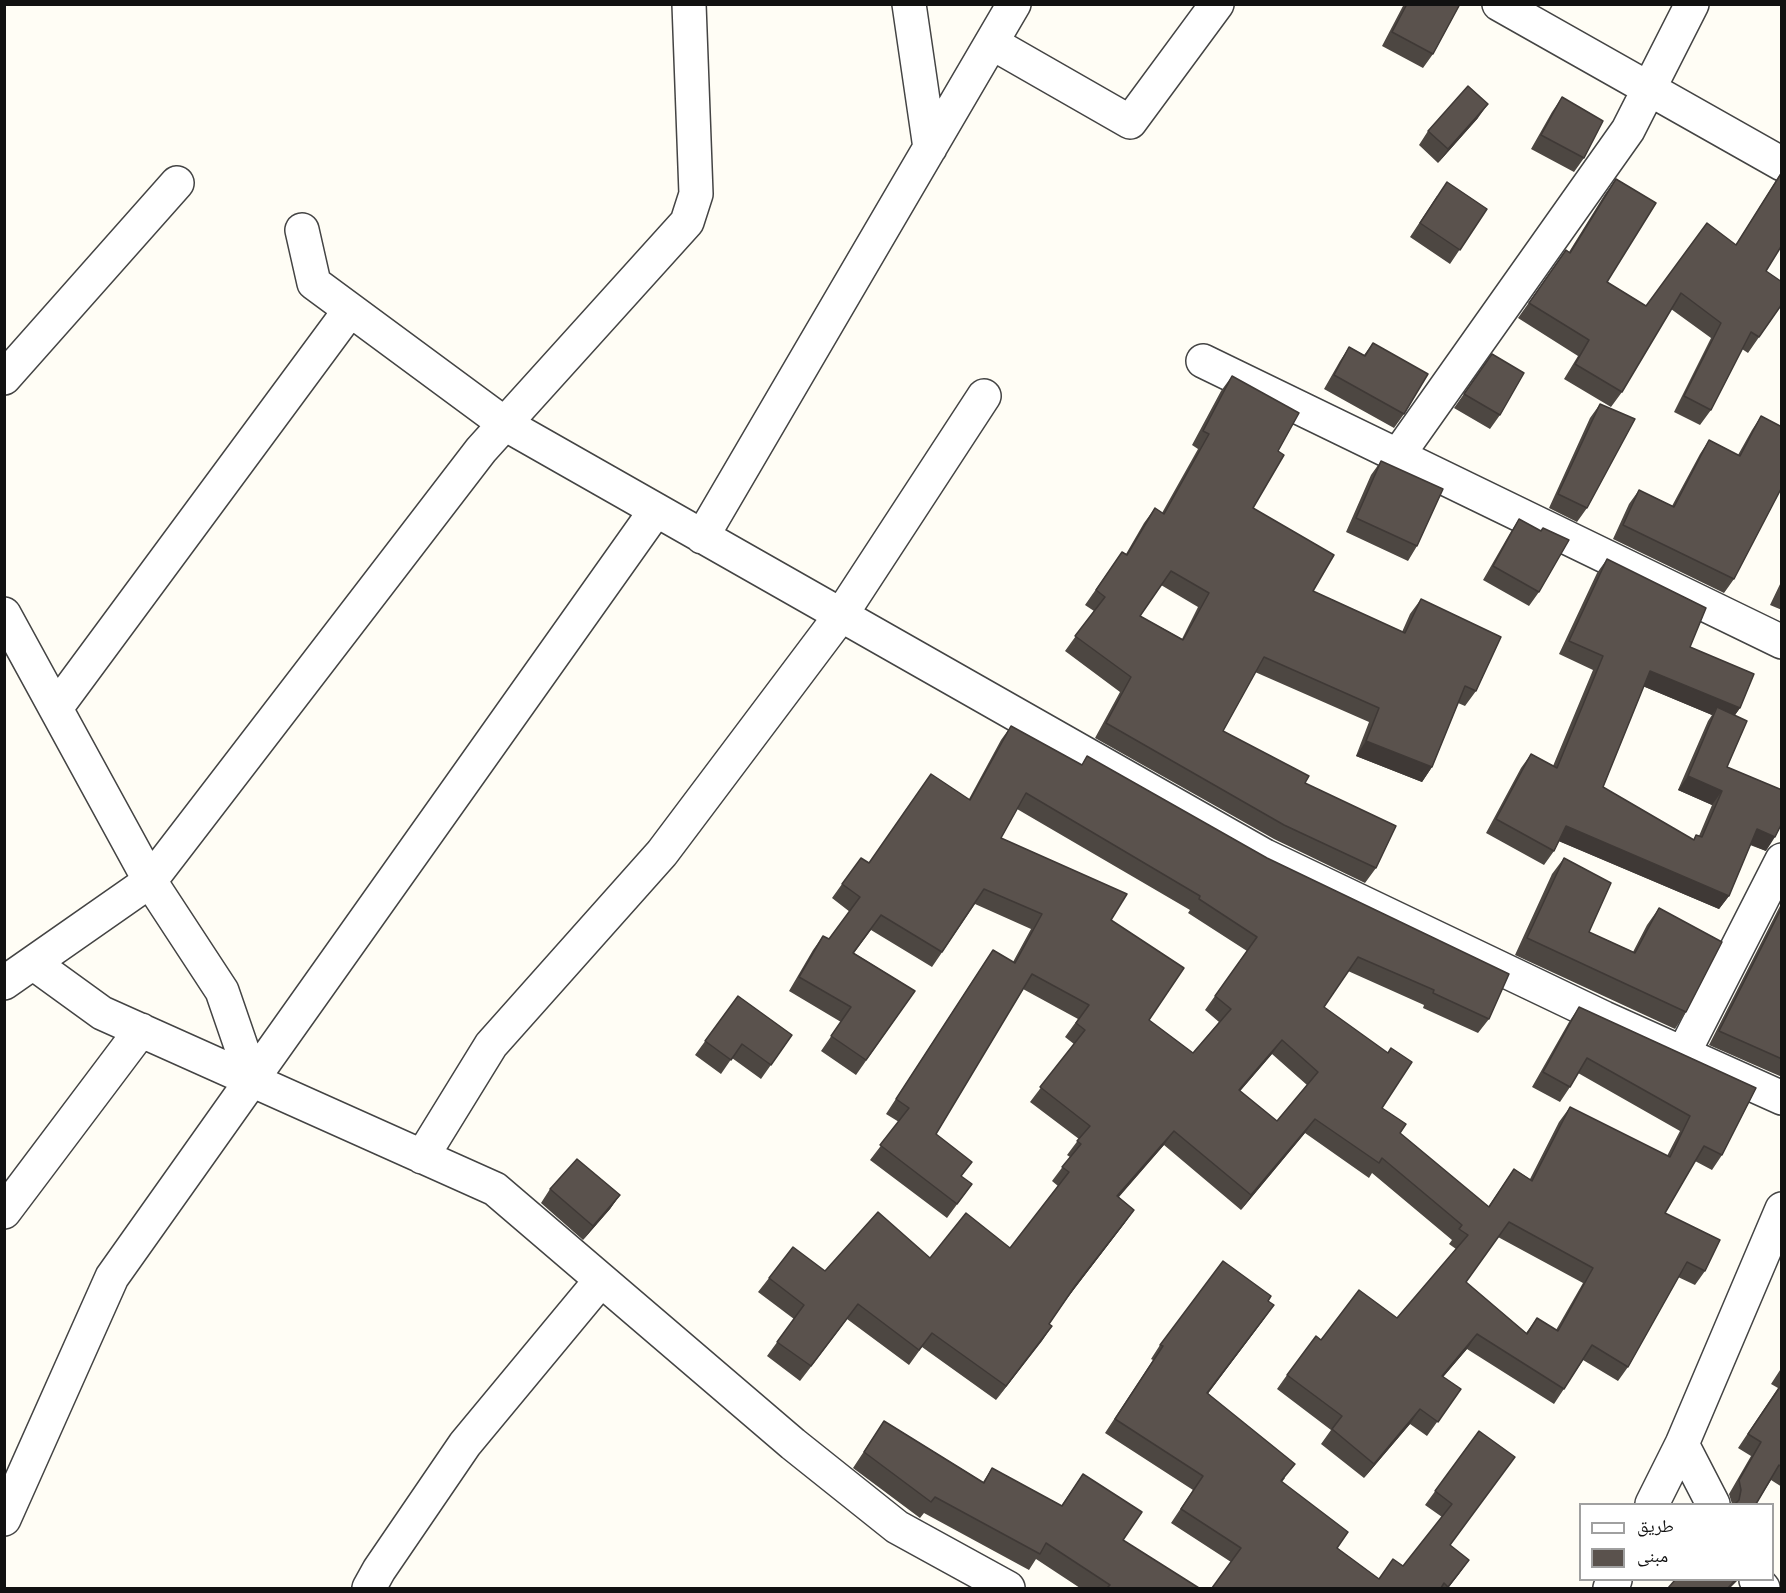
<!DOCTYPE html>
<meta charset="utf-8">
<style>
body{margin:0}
#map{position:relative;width:1786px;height:1593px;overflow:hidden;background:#fffdf5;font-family:"Source Serif 4","Noto Naskh Arabic",serif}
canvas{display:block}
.frame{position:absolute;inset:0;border:6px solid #111;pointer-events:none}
.legend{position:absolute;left:1579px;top:1503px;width:195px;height:78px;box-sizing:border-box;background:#fff;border:2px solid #a0a0a0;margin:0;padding:8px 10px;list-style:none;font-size:18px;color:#111}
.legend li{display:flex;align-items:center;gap:12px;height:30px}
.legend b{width:30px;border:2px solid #a0a0a0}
</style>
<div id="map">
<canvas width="1786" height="1593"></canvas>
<div class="frame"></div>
<ul class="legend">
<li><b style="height:8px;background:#fff"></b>طريق</li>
<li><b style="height:16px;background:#5a524d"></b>مبنى</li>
</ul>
</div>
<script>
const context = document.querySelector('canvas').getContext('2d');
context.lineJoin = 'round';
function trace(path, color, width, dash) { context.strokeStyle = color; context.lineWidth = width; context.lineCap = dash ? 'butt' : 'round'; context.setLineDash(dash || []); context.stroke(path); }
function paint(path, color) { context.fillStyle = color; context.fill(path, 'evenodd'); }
const minor = new Path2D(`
 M909,4L930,148
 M1499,4L1782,164
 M992,43L1130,122L1217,4
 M302,230L314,283L505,424L1265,856L1604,1018L1782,1098
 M1203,361L1782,642
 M4,378L177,183
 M1398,455L1628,130L1692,4
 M702,537L1014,4
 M4,614L150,881L222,991L253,1081
 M56,708L350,310
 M33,963L102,1013L495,1189L793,1444L897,1527L1008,1588
 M4,983L150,881L481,450L687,222L696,194L689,4
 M1683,1054L1782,860
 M422,1157L491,1045L662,853L841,615L984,396
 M4,1212L141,1030
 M1682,1444L1713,1504
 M1652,1504L1682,1444L1782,1209
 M4,1519L112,1277L656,510
 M1756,1580L1763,1588
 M369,1588L379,1570L465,1444L601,1280
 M1610,1588L1615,1580`);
const wall = new Path2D(`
 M1404,4H1460L1433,54L1423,68L1382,46Z
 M1562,97L1584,158L1574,172L1531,149L1552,112Z
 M1478,118L1438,163L1419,145L1428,131Z
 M1782,171L1766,271L1782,304L1748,353L1742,349L1711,410L1700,425L1674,412L1711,338L1671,309L1622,392L1611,407L1564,379L1578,356L1518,318L1566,250L1569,252L1605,194L1616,179L1607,282L1646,306L1736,245Z
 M1437,196L1487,209L1450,264L1410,237Z
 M1373,343L1404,414L1394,428L1324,389L1340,361L1349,347L1364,355Z
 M1492,354L1500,415L1490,429L1454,408Z
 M1232,376L1278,451L1253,508L1313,591L1402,632L1410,614L1421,599L1476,691L1465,706L1458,703L1432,767L1422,782L1356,756L1369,722L1255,672L1223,731L1305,783L1376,868L1365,883L1274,839L1095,738L1120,692L1065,651L1094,611L1085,605L1122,552L1126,554L1144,523L1155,508L1162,513L1198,449L1192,445L1221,391ZM1161,585L1198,607L1182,639L1140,616Z
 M1600,404L1587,508L1577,522L1549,508L1590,418Z
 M1761,416L1734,579L1724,593L1613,539L1629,504L1639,490L1672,506L1700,454L1709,440L1738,455L1752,430Z
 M1381,461L1417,546L1408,561L1346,532L1371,475Z
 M1519,519L1541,531L1543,528L1539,592L1529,606L1483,580L1510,533Z
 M1607,559L1690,647L1740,708L1735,715L1727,767L1766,851L1750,845L1729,896L1719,909L1559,841L1554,851L1544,865L1486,833L1521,768L1531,754L1553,766L1593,670L1559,654L1597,573ZM1643,686L1712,715L1708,721L1678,790L1712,805L1699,836L1696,835L1693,840L1603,787Z
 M1782,580V610L1770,605Z
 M1011,726L1082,765L1087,756L1489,1019L1478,1033L1423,1008L1424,1005L1348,971L1324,1007L1382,1108L1400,1133L1488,1207L1514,1169L1530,1179L1559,1122L1570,1107L1667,1156L1680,1131L1578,1073L1570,1087L1560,1102L1532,1087L1569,1022L1579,1007L1756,1088L1722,1155L1712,1170L1695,1161L1665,1213L1705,1271L1695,1285L1678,1277L1628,1367L1618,1381L1583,1360L1554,1404L1467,1349L1443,1377L1461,1389L1427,1436L1410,1424L1364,1478L1321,1444L1331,1430L1277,1389L1287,1375L1321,1340L1397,1318L1456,1249L1449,1244L1452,1240L1372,1173L1369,1178L1305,1133L1241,1210L1164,1145L1119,1197L1134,1210L1124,1224L1068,1297L1049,1324L1052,1326L996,1400L922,1347L909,1365L847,1319L800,1381L767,1356L794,1319L758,1292L769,1278L1010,1248L1058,1186L1052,1181L1070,1157L1067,1155L1079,1139L1030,1102L1074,1044L1065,1037L1078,1019L1023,989L936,1134L962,1177L972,1184L947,1218L870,1160L899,1122L886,1114L983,965L993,950L1013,962L1031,929L975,904L932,967L871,930L854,953L915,991L856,1075L821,1051L841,1022L789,991L813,950L823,936L829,939L850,912L832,898L842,884L869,863L969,799L1001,740ZM1017,809L1190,910L1188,913L1247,951L1205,1010L1219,1022L1193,1053L1149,1020L1111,920L1001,838ZM1272,1054L1307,1085L1277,1121L1240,1091ZM1498,1237L1583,1283L1556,1330L1537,1318L1526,1333L1466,1282Z
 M1564,858L1589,932L1633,952L1647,925L1659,908L1686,1012L1675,1029L1515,955L1552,874Z
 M1782,902V1077L1709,1045Z
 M738,996L792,1035L761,1079L732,1058L721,1074L695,1055Z
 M550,1189L620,1195L610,1209L583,1240L541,1203Z
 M1268,1301L1264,1319L1208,1393L1285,1478L1282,1482L1337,1548L1379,1579L1403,1566L1442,1517L1425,1505L1479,1431L1450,1545L1469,1560L1448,1588H1212L1231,1562L1171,1523L1193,1490L1105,1433L1153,1360L1151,1359L1160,1345Z
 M1782,1367V1487L1771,1480L1756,1504H1732L1729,1494L1751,1456L1738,1448L1778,1388L1771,1384Z
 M884,1421L983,1482L992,1468L1061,1506L1083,1474L1123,1540L1199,1588H1080L1036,1559L1029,1570L924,1513L920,1518L853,1468Z`);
const shadedWall = new Path2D(`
 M1488,104L1478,118L1438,163L1448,149Z
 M1650,671L1740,708L1730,722L1717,707L1712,715L1640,685Z
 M1366,741L1432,767L1422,782L1356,756Z
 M1688,776L1722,791L1712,805L1678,790Z
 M1566,826L1729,896L1719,909L1556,840Z
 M1757,829L1775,837L1766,851L1747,843Z
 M1282,1040L1272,1054L1229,1104L1239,1090Z
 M1315,1119L1305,1133L1241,1210L1251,1195Z
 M1174,1131L1164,1145L1107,1210L1117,1196Z
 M620,1195L610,1209L583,1240L593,1226Z
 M1134,1210L1124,1224L1065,1301L1075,1286Z
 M858,1304L847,1319L800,1381L811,1366Z
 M1274,1305L1264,1319L1198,1407L1207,1393Z
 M1052,1326L1042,1341L996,1400L1006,1386Z
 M1477,1334L1467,1349L1432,1390L1442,1376Z
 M1420,1409L1410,1424L1364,1478L1374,1464Z
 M1469,1560L1459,1574L1448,1588H1447Z
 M1735,1580H1738L1730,1588H1728Z`);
const building = new Path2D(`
 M1407,4H1460L1433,54L1392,32Z
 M1468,86L1488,104L1448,149L1428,131Z
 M1562,97L1603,121L1584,158L1541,135Z
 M1782,172V245L1766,271L1782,282V304L1759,337L1751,332L1711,410L1684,396L1721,323L1681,293L1622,392L1575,364L1589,340L1529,303L1566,250L1570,253L1616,179L1656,203L1607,282L1646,306L1707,223L1736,245Z
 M1447,182L1487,209L1460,250L1420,223Z
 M1373,343L1428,374L1404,414L1334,375L1349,347L1365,356Z
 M1492,354L1524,373L1500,415L1464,394Z
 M1232,376L1299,413L1278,451L1284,455L1253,508L1334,555L1313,591L1405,633L1421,599L1501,637L1476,691L1465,686L1432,767L1366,741L1379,708L1264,657L1223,731L1309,776L1305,783L1396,826L1376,868L1284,825L1106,723L1131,677L1075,636L1105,597L1096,590L1122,552L1127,555L1155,508L1164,514L1209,434L1203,431ZM1171,571L1209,593L1183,640L1140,616Z
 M1600,404L1635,419L1587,508L1558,494Z
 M1761,416L1782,427V487L1734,579L1623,525L1639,490L1674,507L1709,440L1740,456Z
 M1381,461L1443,489L1417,546L1356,518Z
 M1519,519L1541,531L1543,528L1569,540L1539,592L1493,566Z
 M1607,559L1706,608L1690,647L1754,674L1740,708L1650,671L1603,787L1694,840L1696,835L1702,837L1722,791L1688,776L1717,707L1747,721L1727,767L1782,790V823L1775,837L1757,829L1729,896L1566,826L1554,851L1496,819L1531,754L1557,768L1603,656L1569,641Z
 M1011,726L1082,765L1087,756L1267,858L1509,974L1489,1019L1433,993L1434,990L1358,957L1324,1007L1388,1053L1391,1048L1412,1062L1382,1108L1406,1124L1400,1133L1489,1207L1514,1169L1532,1181L1570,1107L1670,1157L1690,1116L1587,1058L1570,1087L1543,1072L1579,1007L1756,1088L1722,1155L1704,1146L1665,1213L1720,1240L1705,1271L1687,1262L1628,1367L1592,1345L1564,1389L1477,1334L1442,1376L1461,1389L1438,1422L1420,1409L1374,1464L1332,1429L1342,1416L1287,1375L1316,1336L1321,1340L1359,1290L1397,1318L1468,1235L1459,1229L1462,1225L1382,1158L1379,1163L1315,1119L1251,1195L1174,1131L1117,1196L1134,1210L1075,1286L1049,1324L1052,1326L1006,1386L932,1333L919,1350L858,1304L811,1366L777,1342L804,1305L769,1278L793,1247L825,1271L878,1212L930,1258L966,1213L1010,1248L1069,1172L1062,1167L1081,1144L1077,1141L1090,1126L1040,1087L1085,1030L1076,1023L1089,1005L1032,974L936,1134L972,1162L961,1176L972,1184L957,1204L880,1145L909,1108L896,1099L993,950L1015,963L1042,914L984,889L942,952L881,915L853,953L915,991L866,1060L831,1036L851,1007L799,977L823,936L829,939L860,897L842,884L861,858L869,863L931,774L970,800ZM1026,793L1200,896L1199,899L1257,937L1215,996L1231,1009L1193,1053L1149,1020L1184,968L1111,920L1127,894L1001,838ZM1282,1040L1318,1072L1277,1121L1239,1090ZM1509,1222L1593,1268L1558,1331L1537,1318L1527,1334L1466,1282Z
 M1564,858L1611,883L1589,932L1635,953L1659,908L1722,942L1686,1012L1527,938Z
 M1782,907V1059L1719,1031Z
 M738,996L792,1035L771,1065L742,1044L731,1060L705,1041Z
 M577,1159L620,1195L593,1226L550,1189Z
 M1223,1261L1271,1296L1268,1301L1274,1305L1207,1393L1295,1464L1281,1481L1348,1532L1337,1548L1379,1579L1393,1559L1403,1566L1452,1504L1435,1491L1479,1431L1515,1457L1450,1545L1469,1560L1448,1587L1444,1583L1441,1588H1212L1241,1548L1181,1509L1203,1476L1115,1419L1163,1346L1160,1345Z
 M1782,1384V1467L1779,1465L1756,1504H1735L1739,1500L1741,1490L1739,1480L1761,1442L1748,1434Z
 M884,1421L984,1483L992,1468L1062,1506L1083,1474L1142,1512L1123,1540L1199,1588H1107L1110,1585L1046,1543L1040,1554L935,1497L931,1502L864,1452Z
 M1675,1580H1735L1728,1588H1668Z`);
trace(minor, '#444', 36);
trace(minor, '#fff', 33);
paint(wall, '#4d4742');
paint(shadedWall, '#3f3936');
paint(building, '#5a524d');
trace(building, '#3f3936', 1.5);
</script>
